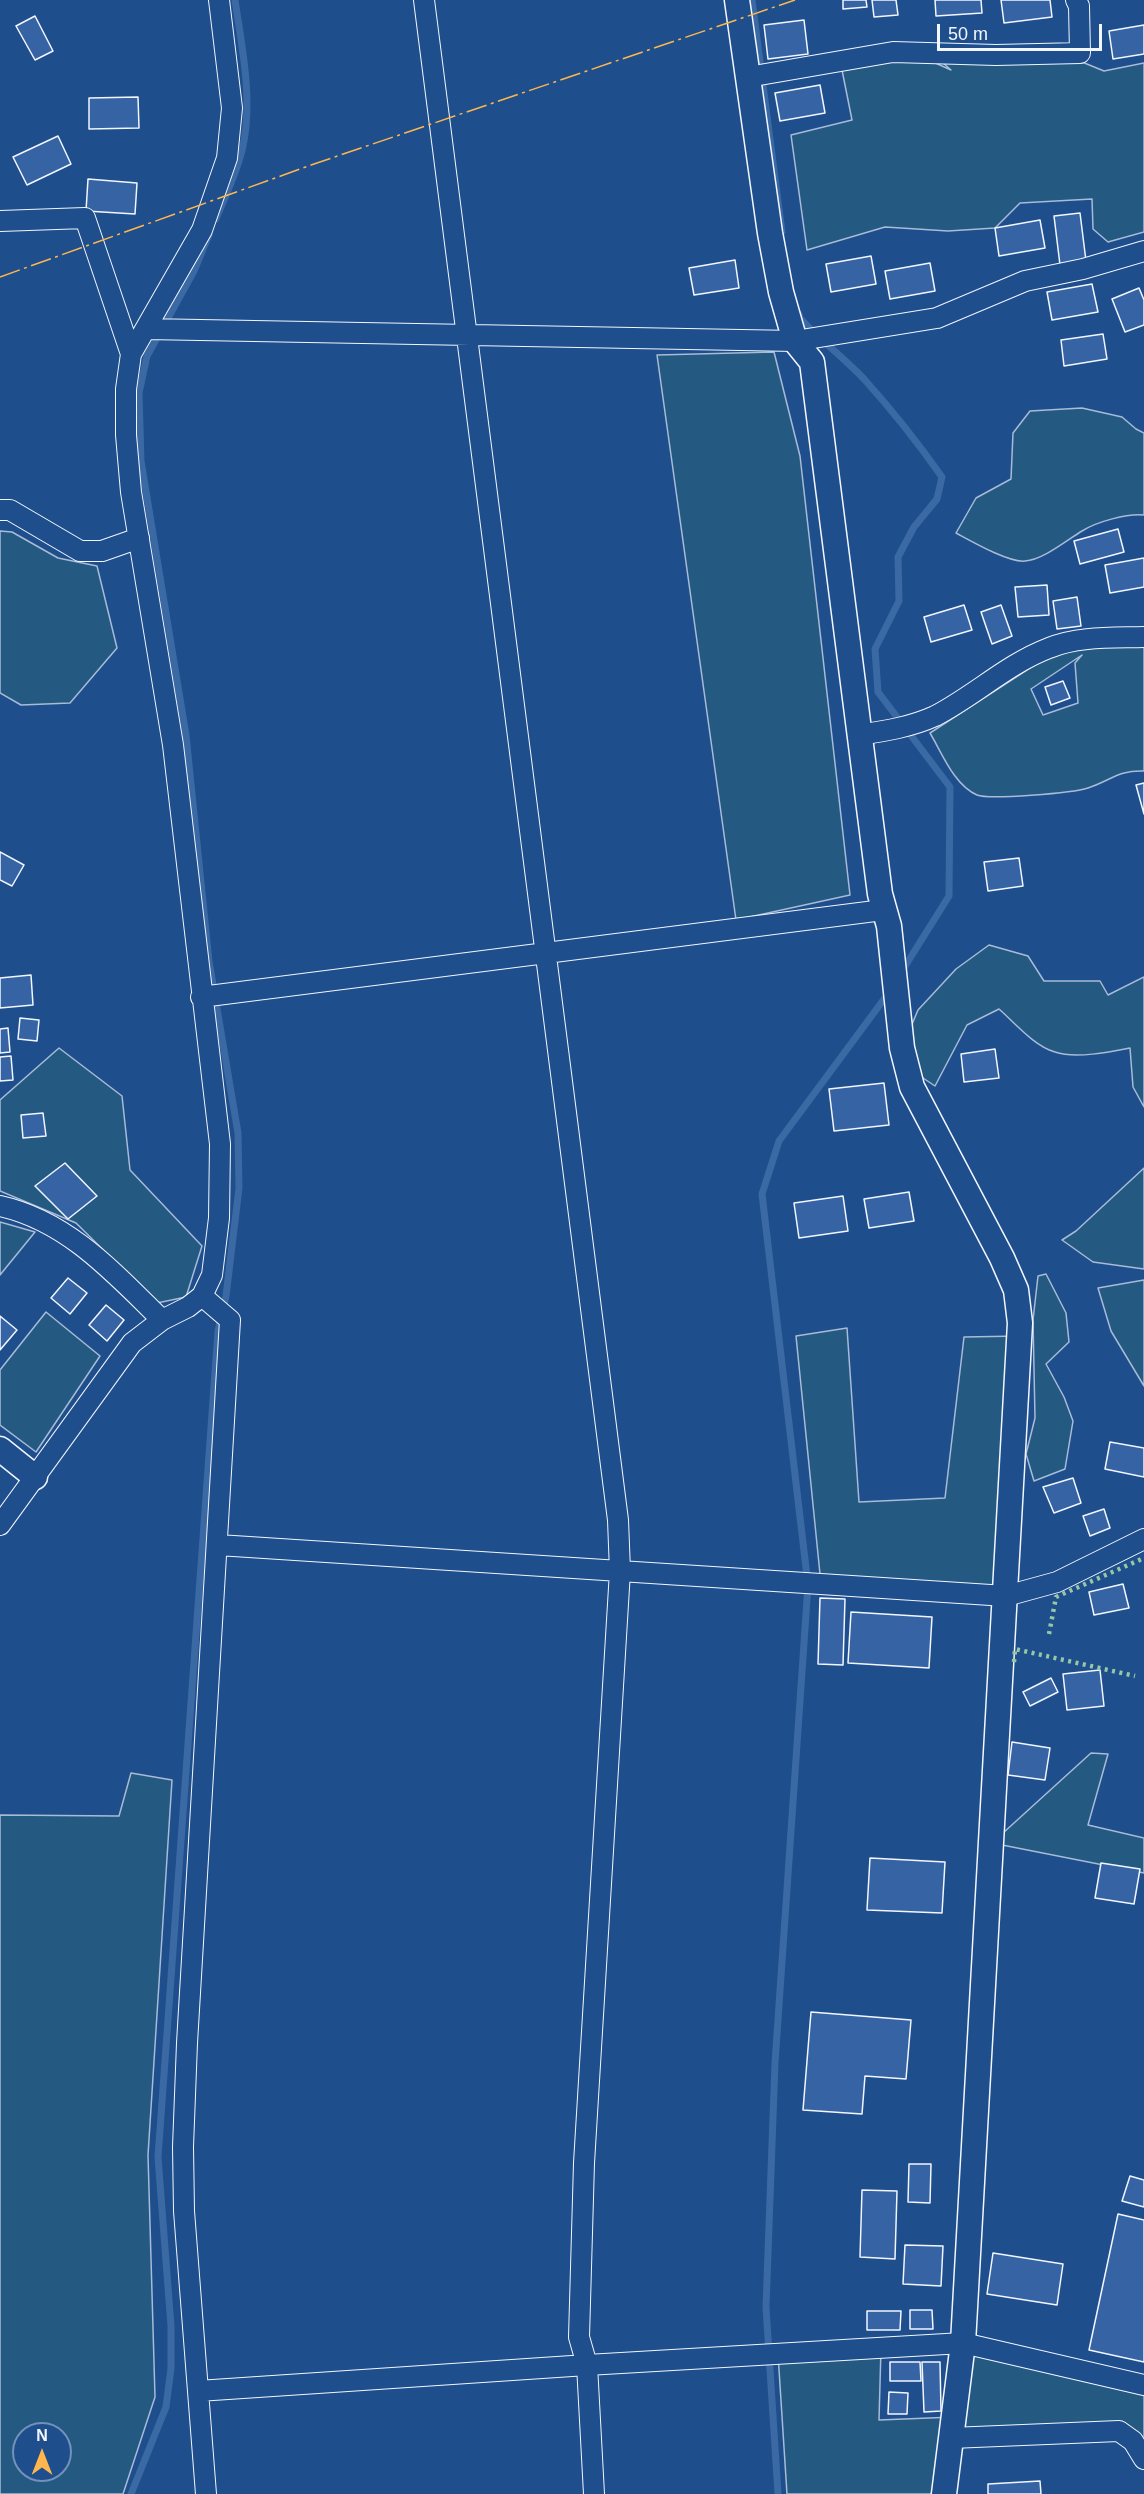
<!DOCTYPE html>
<style>
body{margin:0}
#map{position:relative;width:1144px;height:2494px;overflow:hidden;background:#1f4e8c;font-family:Arial,sans-serif}
canvas{display:block}
.north{position:absolute;left:12px;top:2422px;width:60px;height:60px;box-sizing:border-box;background:#1f4e8c;border:2px solid #7391ba;border-radius:50%;rotate:0deg;font-size:16px;font-weight:700;line-height:24px;text-align:center;color:#f2f6ff}
.north::after{content:'';display:block;margin:auto;width:21px;height:27px;background:#ffb74d;clip-path:polygon(50% 0,100% 100%,50% 72%,0 100%)}
.scale{position:absolute;left:937px;top:24px;width:165px;height:27px;box-sizing:border-box;border:3px solid #f2f6ff;border-top:0;padding-left:8px;font-size:18px;line-height:21px;white-space:nowrap;color:#f2f6ff;-webkit-text-stroke:4px #1f4e8c;paint-order:stroke}
</style>
<div id="map">
<canvas width="1144" height="2494"></canvas>
<div class="north">N</div>
<div class="scale">50 m</div>
</div>
<script>
const context = document.querySelector('canvas').getContext('2d');
context.lineJoin = 'round';
function paint(path, color) { context.fillStyle = color; context.fill(path, 'evenodd'); }
function trace(path, color, width, dash) { context.strokeStyle = color; context.lineWidth = width; context.lineCap = dash ? 'butt' : 'round'; context.setLineDash(dash || []); context.stroke(path); }
const green = new Path2D(`
 M911,52L951,70L932,53H1060L1104,71L1144,63V232L1108,242L1093,229L1092,199L1020,203L995,228L948,231L885,227L807,250L791,135L852,120L840,60Z
 M774,352L800,456L850,895L736,920L657,355Z
 M1082,408L1122,417L1136,429L1144,433V515C1128,513 1096,522 1082,531C1067,540 1043,560 1025,561C1009,563 971,541 956,533L976,498L1011,479L1013,433L1030,411Z
 M0,531L12,532L58,558L97,566L117,648L70,703L21,705L0,693Z
 M1095,646L1144,647V771C1118,770 1110,781 1088,788C1073,793 989,800 977,795C954,785 942,753 930,733L1053,653ZM1082,655L1075,663L1078,703L1043,715L1031,689Z
 M989,945L1028,956L1044,981H1100L1108,995L1144,977V1107L1133,1087L1130,1048C1110,1052 1075,1059 1055,1052C1034,1046 1015,1023 999,1009L967,1025L935,1086L920,1076L902,1048L918,1010L956,969Z
 M59,1048L122,1096L130,1170L202,1246L186,1297L157,1303L76,1223L0,1191V1100Z
 M1144,1168V1269L1093,1262L1062,1240L1076,1231Z
 M0,1222L35,1232L0,1275Z
 M1046,1274L1066,1313L1069,1342L1046,1364L1064,1397L1073,1421L1065,1469L1034,1481L1026,1454L1035,1418L1033,1320L1038,1276Z
 M1144,1280V1386L1111,1331L1098,1288Z
 M46,1312L100,1356L36,1452L0,1425V1370Z
 M847,1328L859,1502L945,1498L964,1337L1020,1336L1006,1596L821,1584L796,1336Z
 M1091,1753L1108,1754L1088,1825L1144,1838V1873L992,1843Z
 M131,1773L172,1780L148,2155L155,2397L123,2494H0V1815L119,1816ZM24,2434H60V2470H24Z
 M881,2348L879,2420L954,2417L944,2494H787L778,2354Z
 M962,2349L1144,2386V2465L1133,2441L960,2437Z`);
const stream = new Path2D(`
 M752,0L782,232
 M216,219C225,196 238,171 243,146C253,98 242,48 235,0
 M799,314L800,318C820,340 844,358 864,379C892,410 918,443 942,477L937,499L914,527L898,557L899,601L875,649L878,692L950,787L949,896L902,971
 M131,2494L166,2407L171,2368V2326L158,2157L218,1331L226,1296L239,1188L238,1133L209,961L186,735L141,461L139,393L147,356L194,271L209,235
 M778,2494L766,2307L775,2063L808,1585L762,1194L779,1141L890,991`);
const building = new Path2D(`
 M843,0H866L867,7L843,9Z
 M872,0H896L898,15L874,17Z
 M935,0H981L982,13L936,16Z
 M1001,0H1050L1052,17L1004,23Z
 M35,16L53,51L35,60L16,26Z
 M804,20L808,54L768,59L764,25Z
 M1144,25V54L1113,59L1109,31Z
 M820,85L825,113L780,121L775,93Z
 M138,97L139,128L89,129V98Z
 M58,136L71,164L27,185L13,157Z
 M88,179L137,183L135,214L86,211Z
 M1080,213L1086,261L1060,265L1054,216Z
 M1040,220L1045,248L999,256L995,228Z
 M871,256L876,284L831,292L826,264Z
 M735,260L739,288L694,295L689,268Z
 M930,263L935,291L890,299L885,271Z
 M1092,284L1098,312L1052,320L1047,292Z
 M1139,288L1144,300V325L1125,332L1112,299Z
 M1103,334L1107,359L1064,366L1061,340Z
 M1118,529L1124,552L1080,564L1074,541Z
 M1144,558V587L1110,593L1105,565Z
 M1047,585L1049,615L1018,617L1015,587Z
 M1077,597L1081,626L1057,629L1053,601Z
 M964,605L972,630L931,642L924,617Z
 M1001,605L1012,636L992,644L981,612Z
 M1063,681L1070,698L1051,705L1045,687Z
 M1144,783V814L1136,785Z
 M0,852L24,865L12,886L0,880Z
 M1019,858L1023,886L988,891L984,862Z
 M31,975L33,1005L0,1008V978Z
 M20,1018L39,1020L37,1041L18,1039Z
 M8,1028L10,1052L0,1053V1029Z
 M995,1049L999,1078L964,1082L961,1054Z
 M11,1056L13,1080L0,1081V1057Z
 M884,1083L889,1125L834,1131L829,1089Z
 M43,1113L46,1136L23,1138L21,1115Z
 M65,1163L97,1196L68,1219L35,1186Z
 M909,1192L914,1221L869,1228L864,1199Z
 M843,1196L848,1231L799,1238L794,1203Z
 M68,1278L87,1293L70,1314L51,1298Z
 M106,1305L124,1320L107,1341L89,1325Z
 M0,1316L17,1330L0,1350Z
 M1110,1442L1144,1448V1477L1105,1469Z
 M1073,1478L1081,1503L1054,1513L1043,1487Z
 M1104,1509L1110,1528L1090,1536L1083,1516Z
 M1123,1584L1129,1608L1094,1615L1089,1592Z
 M820,1598L845,1599L843,1665L818,1664Z
 M851,1612L932,1617L929,1668L848,1663Z
 M1100,1670L1104,1706L1067,1710L1063,1674Z
 M1051,1678L1058,1692L1030,1706L1023,1692Z
 M1012,1742L1050,1748L1045,1780L1008,1775Z
 M870,1858L945,1862L942,1913L867,1910Z
 M1101,1863L1140,1869L1134,1904L1095,1898Z
 M811,2012L911,2020L906,2079L865,2076L862,2114L803,2110Z
 M909,2164H931L930,2203L908,2202Z
 M1130,2176L1144,2180V2207L1122,2201Z
 M862,2190L897,2191L895,2259L860,2257Z
 M1118,2214L1144,2220V2362L1089,2350Z
 M905,2245L943,2246L941,2286L903,2284Z
 M993,2253L1063,2264L1057,2305L987,2294Z
 M910,2310H932L933,2329H910Z
 M867,2311H901L900,2330H867Z
 M890,2362H920L921,2381H890Z
 M922,2362H940L941,2411L924,2412Z
 M889,2392L908,2393L907,2414H888Z
 M1040,2481L1041,2494H988V2484Z`);
const minor = new Path2D(`
 M424,0L618,1520L620,1571L584,2163L579,2337L587,2365L594,2494
 M748,77L893,52L996,55L1080,53L1079,6L1076,0
 M0,221L85,218L131,354
 M146,329L795,341L937,318L1025,281L1083,269L1144,251
 M0,510H10L80,551H102L139,538
 M859,735C885,731 911,727 935,716C974,696 1007,664 1049,648C1078,636 1113,638 1144,637
 M201,997L883,910
 M0,1206C68,1221 115,1274 162,1320
 M202,1296L230,1320L187,2043L183,2147L184,2211L206,2494
 M0,1525L132,1343L162,1320L188,1307L202,1296L212,1275L219,1218L220,1144L173,745L131,492L126,435V389L131,354L202,230L227,158L232,108L219,0
 M218,1545L1006,1596L1057,1582L1144,1539
 M198,2391L587,2365L963,2343L1144,2385
 M951,2438L1119,2431L1133,2441L1144,2459`);
const tertiary = new Path2D(`
 M737,0L770,233L781,292L795,341L812,362L880,894L889,926L902,1048L912,1087L1002,1258L1016,1290L1020,1323L963,2343L944,2494
 M0,1449L35,1477`);
const hedge = new Path2D(`
 M1049,1634L1056,1597L1144,1558
 M1014,1662L1015,1649L1135,1676`);
const power = new Path2D(`
 M0,277L314,164L795,0`);
paint(green, '#245a82');
trace(green, '#a8bbd7', 1.5);
trace(stream, '#3b69a3', 7);
paint(building, '#3563a3');
trace(building, '#f2f6ff', 1.5);
trace(minor, '#f2f6ff', 22);
trace(tertiary, '#f2f6ff', 27);
trace(minor, '#1f4e8c', 20);
trace(tertiary, '#1f4e8c', 24);
trace(hedge, '#97c8a6', 4.5, [3, 4.5]);
trace(power, '#ffb74d', 1.5, [21, 4.5, 3, 4.5]);
</script>
